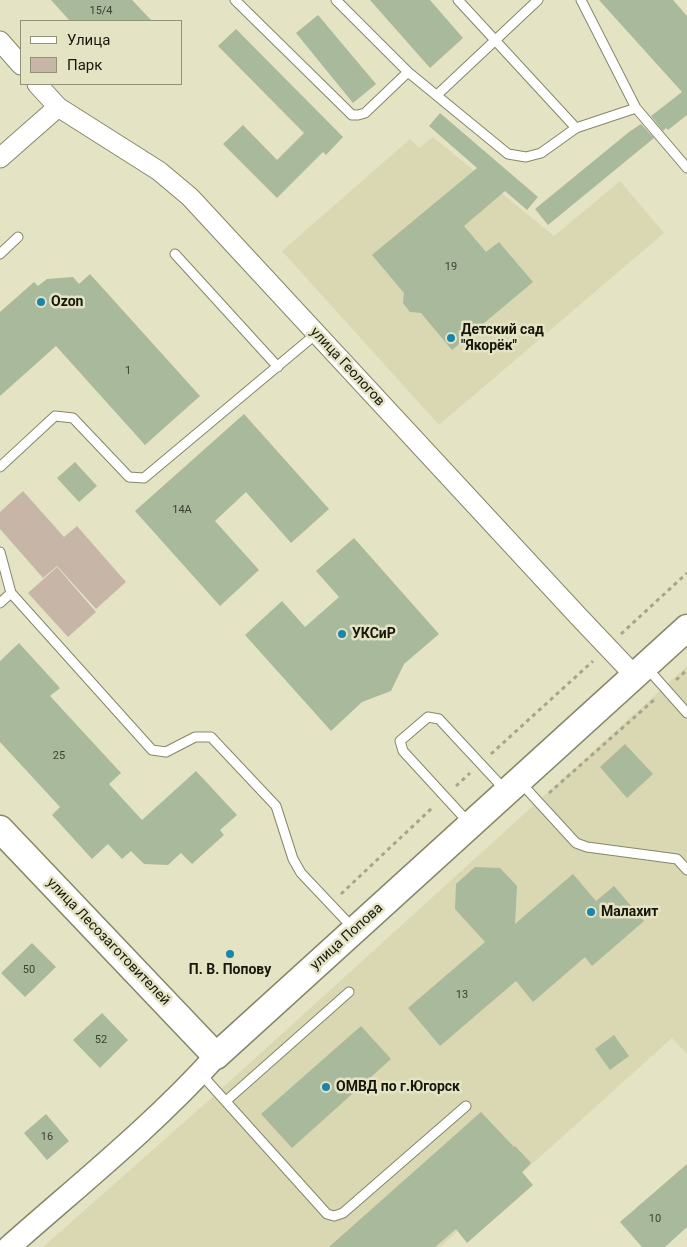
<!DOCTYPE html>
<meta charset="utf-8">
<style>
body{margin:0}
#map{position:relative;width:687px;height:1247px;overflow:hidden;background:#e4e4c5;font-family:Roboto,sans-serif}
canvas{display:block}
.legend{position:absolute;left:20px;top:20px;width:162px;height:65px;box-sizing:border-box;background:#e4e4c5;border:1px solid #92927b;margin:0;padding:6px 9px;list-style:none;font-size:15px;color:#17170c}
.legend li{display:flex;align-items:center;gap:10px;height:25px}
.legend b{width:25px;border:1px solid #92927b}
</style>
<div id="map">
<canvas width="687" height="1247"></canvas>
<ul class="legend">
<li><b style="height:6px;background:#fff"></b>Улица</li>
<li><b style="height:14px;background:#c7b5a8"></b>Парк</li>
</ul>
</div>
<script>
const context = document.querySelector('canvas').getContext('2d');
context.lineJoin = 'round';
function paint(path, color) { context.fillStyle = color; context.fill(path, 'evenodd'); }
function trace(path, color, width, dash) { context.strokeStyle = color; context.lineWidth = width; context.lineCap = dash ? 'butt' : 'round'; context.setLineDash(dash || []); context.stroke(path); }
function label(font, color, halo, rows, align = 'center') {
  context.font = font + ' Roboto,sans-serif'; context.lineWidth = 5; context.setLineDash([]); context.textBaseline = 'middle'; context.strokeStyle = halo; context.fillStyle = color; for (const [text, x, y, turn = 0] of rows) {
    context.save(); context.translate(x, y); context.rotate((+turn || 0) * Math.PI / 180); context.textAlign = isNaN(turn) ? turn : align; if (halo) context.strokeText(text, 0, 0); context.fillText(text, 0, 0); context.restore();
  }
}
const built = new Path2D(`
 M433,137L554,236L620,181L664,233L439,425L282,251L410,139L419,148Z
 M687,666V1054L672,1038L440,1247H43L208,1101Z`);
const green = new Path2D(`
 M23,491L64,537L77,526L126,582L96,609L57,566L43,578L0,529V512Z
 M57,567L96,612L68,637L28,593Z`);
const building = new Path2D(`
 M51,0H132L152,21H70Z
 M370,0H430L463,38L430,68Z
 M599,0H673L687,16V115L668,130L666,128L663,131L651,116L682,92Z
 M318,15L376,84L353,103L296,33Z
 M236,29L343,137L326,155L323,152L277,198L223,144L243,125L277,160L304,133L218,46Z
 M440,113L538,197L527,210L505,191L464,226L486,252L499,242L533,282L452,350L421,313L410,312L403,303L404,293L372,255L477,168L429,126Z
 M641,124L654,138L548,225L535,209L629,132Z
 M90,274L200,396L145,445L56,346L0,396V312L34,282L38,286L47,279L73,277L79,284Z
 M244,414L329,509L291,543L246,492L215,521L259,570L220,606L135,511Z
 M75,462L97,486L79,502L57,478Z
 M354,538L439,634L404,664L391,691L362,702L331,731L245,635L282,601L305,627L339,597L316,571Z
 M19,643L60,688L50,696L121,773L109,784L142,820L196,771L237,815L220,830L224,835L192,864L181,853L168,865L144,864L131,851L122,859L108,844L92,859L52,815L60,807L0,742V661Z
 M625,744L653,774L627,798L600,767Z
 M475,867L500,868L517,886L515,924L573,874L596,901L614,886L644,921L592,966L585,957L533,1002L516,981L440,1046L408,1008L485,942L455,909L456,884Z
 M32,943L56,967L25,997L1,973Z
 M102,1013L128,1040L100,1068L73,1040Z
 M361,1026L391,1059L292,1148L261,1114Z
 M614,1035L629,1056L610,1070L595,1049Z
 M481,1112L514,1147L515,1146L531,1163L522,1172L533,1185L467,1243L456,1229L435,1247H329Z
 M46,1114L69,1141L47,1160L24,1133Z
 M687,1164V1227L665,1247H642L620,1222Z`);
const path = new Path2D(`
 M621,634L687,573
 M676,680L687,670
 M491,754L593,661
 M456,786L470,773
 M549,793L655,699
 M341,894L433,807`);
const service = new Path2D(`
 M235,0L352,115H358L365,113L408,72
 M336,0L408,72L508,154L526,157L541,153L576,128L636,108
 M458,0L576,128
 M581,0L636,108L687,168
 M437,95L538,0
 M0,254L18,237
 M175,254L278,367
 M0,467L55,416L73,418L129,477L144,478L316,334
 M0,552L11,593L0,603
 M11,593L152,750L166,752L195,737H211L276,806L293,859L301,873L353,928
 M647,668L687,713
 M521,783L576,843L587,847L677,859L687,870
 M469,823L403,751L400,741L428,717L439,719L506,791
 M201,1074L327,1214L334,1216L343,1213L466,1106
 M226,1101L349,992`);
const minor = new Path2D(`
 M0,41L21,65
 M37,84L58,107L159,171L190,197L579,617L635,676
 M0,158L58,107`);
const tertiary = new Path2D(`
 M9,1247C79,1185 153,1126 216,1056`);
const secondary = new Path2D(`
 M0,829L216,1056L687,628`);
const markers = [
 [41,302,5,"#1785ac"],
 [451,338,5,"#1785ac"],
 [342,634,5,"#1785ac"],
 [591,912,5,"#1785ac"],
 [230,954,5,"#1785ac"],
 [326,1087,5,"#1785ac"]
];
const numberNames = [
 ["15/4",101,11],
 ["19",451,267],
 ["1",128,371],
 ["14А",182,510],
 ["25",59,756],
 ["50",29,970],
 ["13",462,995],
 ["52",101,1040],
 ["16",47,1137],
 ["10",655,1219]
];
const poiNames = [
 ["Ozon",51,302],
 ["Детский сад",461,330],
 ["\"Якорёк\"",461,346],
 ["УКСиР",352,634],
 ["Малахит",601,912],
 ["П. В. Попову",230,970,"center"],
 ["ОМВД по г.Югорск",336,1087]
];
const streetNames = [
 ["улица Геологов",347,367,47],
 ["улица Попова",347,937,-42],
 ["улица Лесозаготовителей",108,942,46]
];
paint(built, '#d9d8b2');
paint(green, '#c7b5a8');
paint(building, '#a9b99b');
trace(service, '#86866a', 11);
trace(minor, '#86866a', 21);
trace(tertiary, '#86866a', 25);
trace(secondary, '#86866a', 29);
trace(path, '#a5a58c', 3, [4, 4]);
trace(service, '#fff', 9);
trace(minor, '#fff', 19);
trace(tertiary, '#fff', 22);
trace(secondary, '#fff', 26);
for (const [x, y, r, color] of markers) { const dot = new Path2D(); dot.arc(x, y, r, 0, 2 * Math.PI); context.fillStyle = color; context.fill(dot); trace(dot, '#e4e4c5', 2); }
label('11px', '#3c4030', null, numberNames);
label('bold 14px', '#17170c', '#e4e4c5', poiNames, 'left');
label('14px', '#17170c', '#e4e4c5', streetNames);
</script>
